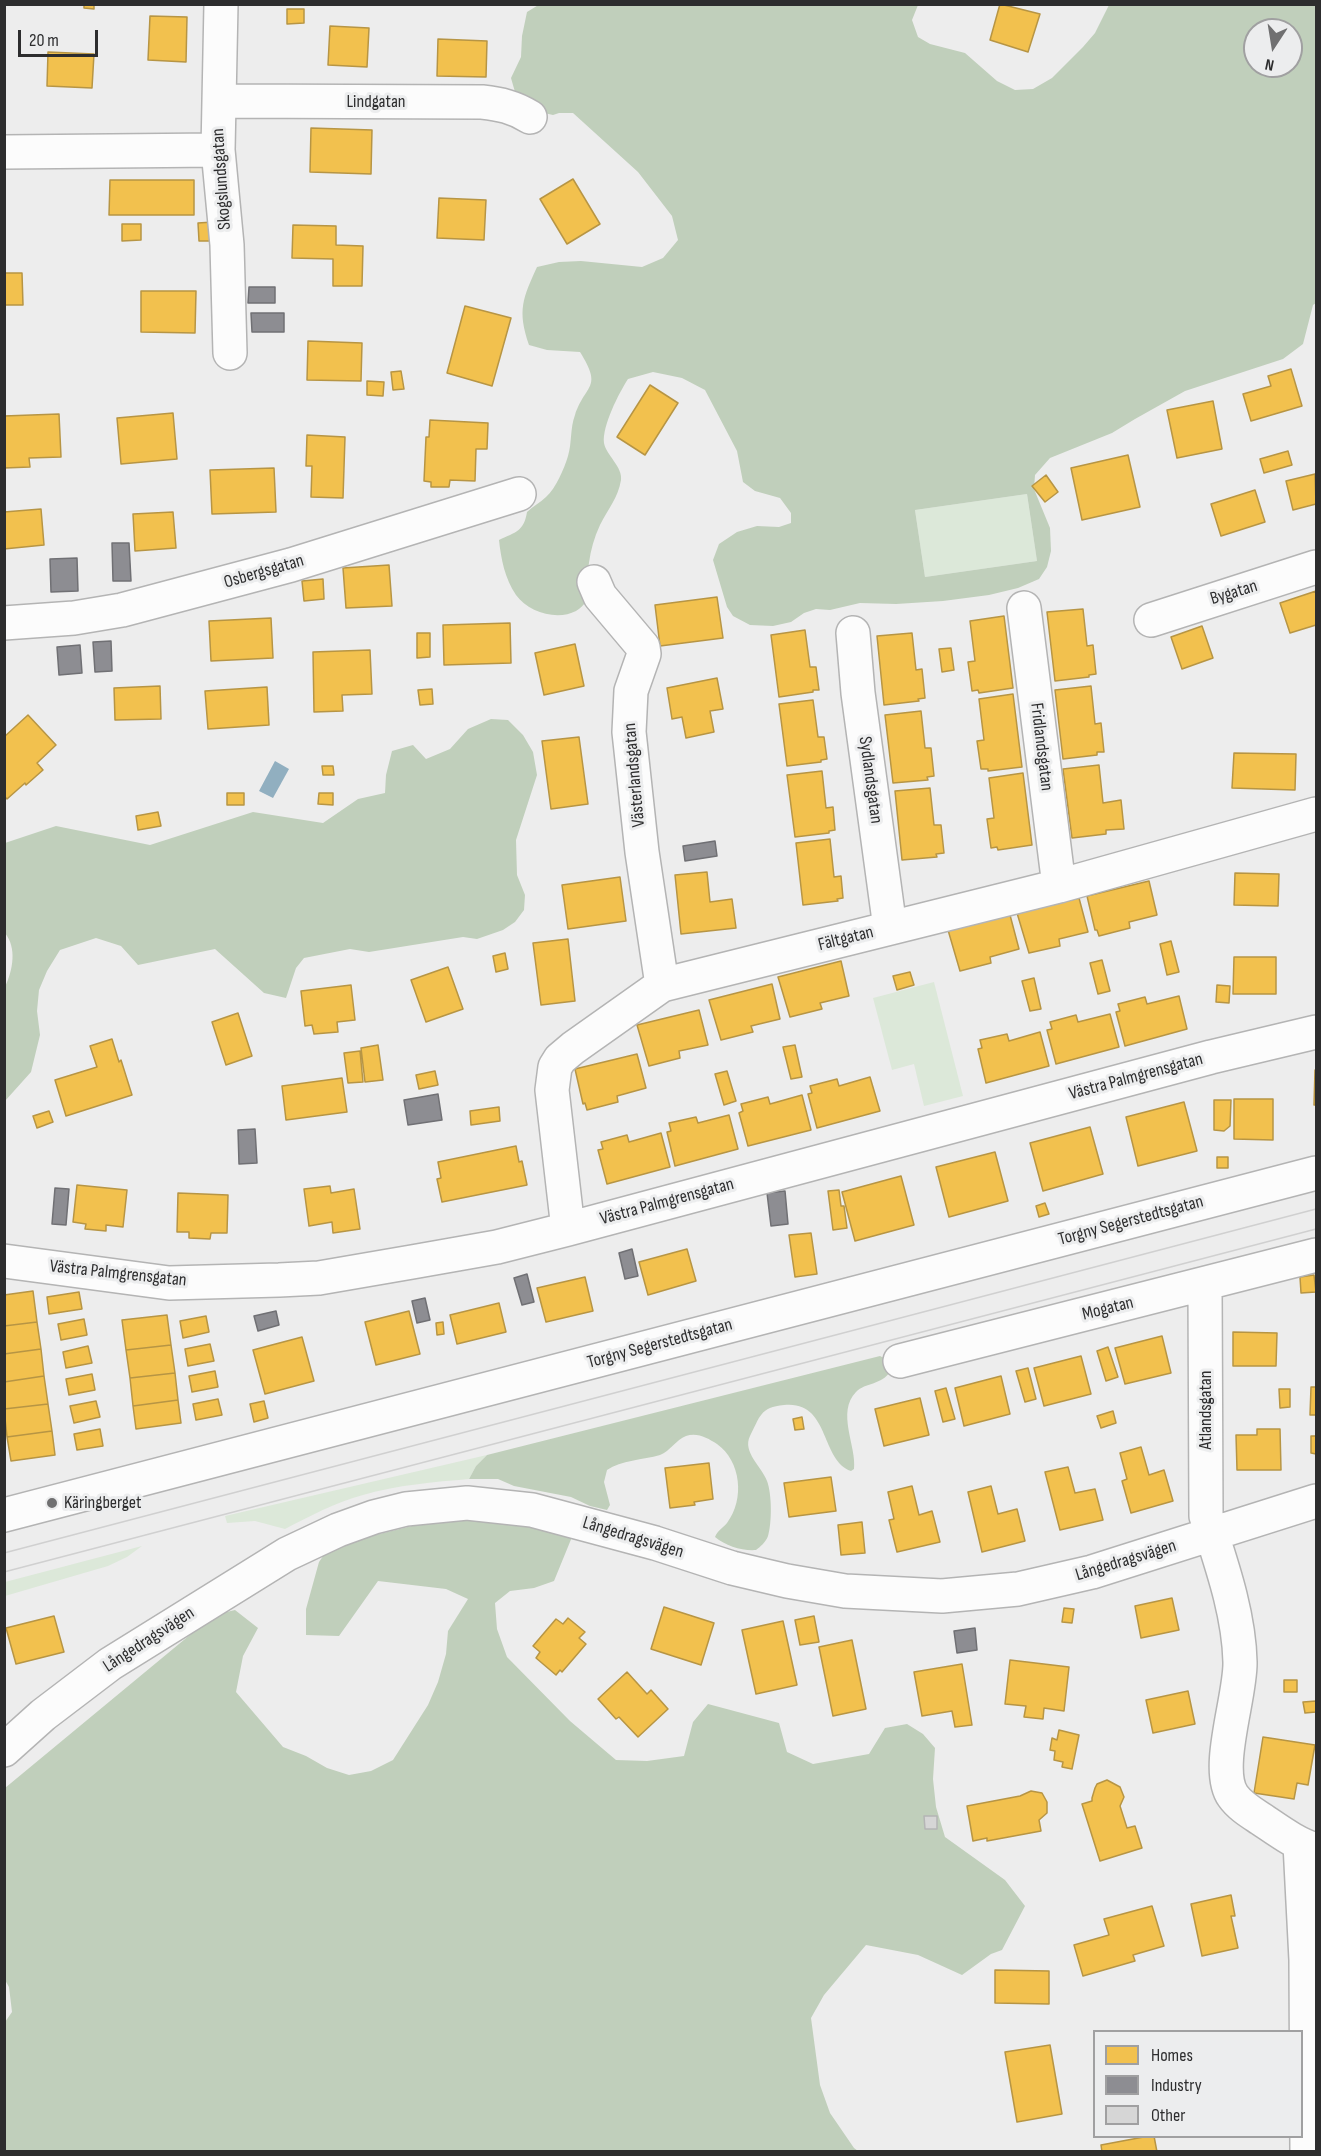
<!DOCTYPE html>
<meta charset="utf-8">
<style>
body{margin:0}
#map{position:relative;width:1321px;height:2156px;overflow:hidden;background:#ededed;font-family:"Sofia Sans Condensed",sans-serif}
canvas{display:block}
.frame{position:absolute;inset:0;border:6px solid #2d2d2e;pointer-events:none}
.legend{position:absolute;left:1093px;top:2030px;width:210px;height:108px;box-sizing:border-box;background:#ecedee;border:2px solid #a0a0a1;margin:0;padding:8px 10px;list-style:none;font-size:18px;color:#2d2d2e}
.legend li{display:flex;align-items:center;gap:12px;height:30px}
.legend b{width:30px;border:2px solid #a0a0a1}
.north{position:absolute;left:1243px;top:18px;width:60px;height:60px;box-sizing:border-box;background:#ecedee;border:2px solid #a0a0a1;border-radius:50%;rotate:192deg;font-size:16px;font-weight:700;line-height:24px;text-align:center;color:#2d2d2e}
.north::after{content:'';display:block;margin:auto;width:21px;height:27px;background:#707071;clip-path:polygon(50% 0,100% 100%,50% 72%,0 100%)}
.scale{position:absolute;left:18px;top:30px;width:80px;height:27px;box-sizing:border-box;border:3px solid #2d2d2e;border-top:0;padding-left:8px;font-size:18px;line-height:21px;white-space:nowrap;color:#2d2d2e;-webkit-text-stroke:4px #ecedee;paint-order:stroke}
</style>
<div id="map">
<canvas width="1321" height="2156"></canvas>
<div class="frame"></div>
<ul class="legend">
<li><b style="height:16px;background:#f2c14e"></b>Homes</li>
<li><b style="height:16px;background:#8d8d92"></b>Industry</li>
<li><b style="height:16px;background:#d6d6d6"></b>Other</li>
</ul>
<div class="north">N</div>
<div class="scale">20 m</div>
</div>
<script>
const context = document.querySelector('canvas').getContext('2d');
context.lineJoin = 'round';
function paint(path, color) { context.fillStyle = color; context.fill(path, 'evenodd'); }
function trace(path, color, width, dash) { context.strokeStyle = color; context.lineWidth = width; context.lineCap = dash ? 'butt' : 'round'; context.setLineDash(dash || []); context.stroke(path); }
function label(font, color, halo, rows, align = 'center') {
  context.font = font + ' "Sofia Sans Condensed",sans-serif'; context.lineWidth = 6; context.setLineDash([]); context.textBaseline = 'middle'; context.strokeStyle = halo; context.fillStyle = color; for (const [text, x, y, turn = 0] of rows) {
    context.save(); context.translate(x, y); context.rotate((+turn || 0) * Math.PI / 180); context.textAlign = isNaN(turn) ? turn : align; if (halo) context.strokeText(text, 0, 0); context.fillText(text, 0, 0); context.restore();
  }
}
const green = new Path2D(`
 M1027,494L1037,561L925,577L915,510Z
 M934,982L963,1096L924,1106L914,1064L892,1070L873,998Z
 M487,1455L476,1466L469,1479C434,1482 397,1485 363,1495C336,1502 310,1516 285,1529L255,1521L227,1523L225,1516Z
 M142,1546L127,1557L108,1566L5,1596V1582Z`);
const forest = new Path2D(`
 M540,4L918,5L912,20L918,37L930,44L965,53L997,81L1015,90L1033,89L1052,78L1083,47L1095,33L1109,5H1316V303L1313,305L1303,344L1283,359L1185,391L1135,419L1112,433L1050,458L1035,475L1034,489L1050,528L1051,551L1047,567L1039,579L1018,588L989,595L943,601L896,604L860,603L830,610L816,609L804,613L791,622L773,626L750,625L733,616L727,607L713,560L719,544L737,532L757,526L779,527L791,523V513L780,498L755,491L743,482L737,451L705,390L682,378L653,372L628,379C619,393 602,426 604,443C606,455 623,467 621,480C618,498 608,509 600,525C588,551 587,574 587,601C584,604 580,609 576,611C557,621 528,612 516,595C505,579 501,559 499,540C516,532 524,531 527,512C533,506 540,503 546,497C556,488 564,469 568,456C572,443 570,428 575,415C586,383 603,389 580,352L547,350L529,345C517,310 523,298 537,267L559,262L581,261L642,267L663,258L678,240L672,216L638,172L573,113H559L553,115L540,112L515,92L511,78L521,57L522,36L527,12ZM1255,30H1291V66H1255ZM1027,494L1037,561L925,577L915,510Z
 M491,719L508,720L523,735L533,752L537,775L516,840L517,875L525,895L524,910L515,922L503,930L477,939L463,937L369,952L350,949L304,958L296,968L286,998L264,993L215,949L138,965L121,946L96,938L60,950L47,971L39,990L37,1011L40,1035L31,1072L5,1101V987C13,970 17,948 5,933V843L56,826L150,845L253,812L323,823L358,799L385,793L386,775L392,751L413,745L426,759L450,749L468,729Z
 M880,1356L886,1359L891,1371C880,1386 866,1382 856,1392C836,1412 857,1447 854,1469L851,1471C820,1460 830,1400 784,1405C760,1407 760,1417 750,1436C742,1452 762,1467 767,1481C772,1494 772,1523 768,1536C766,1542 760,1547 756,1550C742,1551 726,1546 715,1537C718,1530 723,1528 727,1523C745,1499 741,1461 717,1444C708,1438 697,1432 686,1436C676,1440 670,1451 660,1455C643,1460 621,1460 607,1470L604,1482L610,1505L607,1510L590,1506L571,1497L514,1486L498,1479H469L476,1466L487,1455Z
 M458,1520L512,1523L572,1537L554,1581L534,1588L510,1591L495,1603L497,1629L507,1657L570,1721L616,1760L647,1761L684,1756L693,1722L708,1704L779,1723L787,1752L813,1764L869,1754L885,1728L907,1724L923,1734L935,1748L933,1779L936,1807L945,1837L1005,1880L1025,1906L1002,1950L991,1954L962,1975L918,1955L866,1945L824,1995L811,2018L820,2085L830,2113L854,2148L858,2151H5V2022L12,2012L9,1987L5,1980V1788L214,1615L235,1610L258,1628L243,1656L236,1692L283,1747L306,1756L327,1768L349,1775L371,1771L393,1760L428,1705L438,1682L446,1654L448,1631L468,1599L446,1589L378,1581L339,1636L306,1635V1609L319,1562L330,1546L420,1524Z`);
const water = new Path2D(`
 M275,761L289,769L273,798L259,791Z`);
const homes = new Path2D(`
 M84,4H94V9L84,8Z
 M1000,4L1040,14L1028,52L990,40Z
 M287,9H304V23L287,24Z
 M150,16L187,17L186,62L148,60Z
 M330,26L369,28L367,67L328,65Z
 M438,39L487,41L486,77L437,76Z
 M48,52L94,54L92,88L47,86Z
 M311,128L372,130L371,174L310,172Z
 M573,179L600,224L567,244L540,199Z
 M110,180H194V215H109Z
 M439,198L486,200L484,240L437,238Z
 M213,222V241H199L198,223Z
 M122,224H141V240L122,241Z
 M293,225L336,226V245L363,246L362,286H333V259L292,258Z
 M4,273H22L23,305H4Z
 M141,291H196L195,333L141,332Z
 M465,306L511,318L492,386L447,373Z
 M308,341L362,343L361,381L307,380Z
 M1291,369L1302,406L1251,421L1243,394L1271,386L1268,376Z
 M401,371L404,389L393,390L391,372Z
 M367,381L384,382L383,396L367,395Z
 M650,385L678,403L645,455L617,437Z
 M1213,401L1222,449L1177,458L1167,410Z
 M173,413L177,459L121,464L117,418Z
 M59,414L61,457L29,458L30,467L4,468V416Z
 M430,420L488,423L487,449H476L475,481L450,480L449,487H431V482L424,481L426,437H429Z
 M307,435L345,437L343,498L311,497L312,466H306Z
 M1288,451L1292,465L1264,473L1260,459Z
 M1128,455L1140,507L1082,520L1071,468Z
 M274,468L276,512L212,514L210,470Z
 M1315,474L1316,504L1293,510L1286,481Z
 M1046,475L1058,492L1045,502L1032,486Z
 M1255,490L1265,522L1221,536L1211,504Z
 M41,509L44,545L4,549V512Z
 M173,512L176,548L135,551L133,514Z
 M389,565L392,606L346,608L343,568Z
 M323,579L324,599L304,601L302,581Z
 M1316,591V625L1290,633L1280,603Z
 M717,597L723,638L660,646L655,605Z
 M1083,609L1087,646L1093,645L1096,674L1089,675V677L1055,681L1047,612Z
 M1004,616L1013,688L979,693L978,690L972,691L968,662L975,661L970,621Z
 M271,618L273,658L211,661L209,621Z
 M510,623L511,663L444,665L443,625Z
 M1202,626L1213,658L1182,669L1171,637Z
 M805,630L810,667H816L819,690H813V692L779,697L771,635Z
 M417,633H430V657L417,658Z
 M912,633L916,670L922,669L925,698L918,699L919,701L884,705L877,636Z
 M575,644L584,686L544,695L535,653Z
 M951,648L954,670L942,672L939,649Z
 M370,650L372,694L342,695L343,711L314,712L313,652Z
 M717,678L723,709L710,711L714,732L686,738L682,717L672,719L667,688Z
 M160,686L161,719L115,720L114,688Z
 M1091,686L1095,724L1101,723L1104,752H1097V755L1063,759L1055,690Z
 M267,687L269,725L208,729L205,691Z
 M432,689L433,704L420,705L418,690Z
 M1013,694L1022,767L988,771V769H981L977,741L984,740L979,699Z
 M813,700L818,737H824L827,759L821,760V762L787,766L779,704Z
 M921,711L925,748H931L934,776L927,777L928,780L893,783L885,715Z
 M28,715L56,745L37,763L43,770L26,785L25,783L7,799L4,796V737Z
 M579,737L588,804L551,809L542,741Z
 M1234,753L1296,754L1295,790L1232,788Z
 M1099,765L1103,803L1121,800L1124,829L1106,830V834L1072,838L1063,769Z
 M322,766H333L334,775H323Z
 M822,771L826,808L833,807L835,830L829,831V833L795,837L787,775Z
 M1023,773L1032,845L998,850L997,847L991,848L987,819L994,818L989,778Z
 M930,788L934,825H941L944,853L936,854L937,857L902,860L895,791Z
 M227,793H244V805H227Z
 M319,793H333V805L318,804Z
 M158,812L161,826L138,830L136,816Z
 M830,839L834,877L841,876L843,898L837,899L838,901L803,905L796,843Z
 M707,872L710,902L732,899L736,928L681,934L675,875Z
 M1235,873L1279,874L1278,906L1234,905Z
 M620,877L626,921L568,929L562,885Z
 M1149,881L1157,915L1129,922L1130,928L1099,936L1097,930H1095L1087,896Z
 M1079,898L1088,932L1059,939L1060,946L1029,953L1017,913Z
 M1010,915L1019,949L990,957L991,963L960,971L948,930Z
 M568,939L575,1001L541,1005L533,943Z
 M1171,941L1179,972L1167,975L1160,944Z
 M505,953L508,969L496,972L493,956Z
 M1234,957H1276V994H1233Z
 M1102,960L1110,991L1098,994L1090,963Z
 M841,961L849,996L820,1003L822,1009L790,1017L778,977Z
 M448,967L463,1009L426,1022L411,980Z
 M910,972L914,985L897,990L893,976Z
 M1034,978L1041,1009L1030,1011L1022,981Z
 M772,984L780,1019L751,1026L753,1032L721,1040L709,1000Z
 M351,985L355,1020L337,1022L338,1032L314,1034L312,1025L305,1026L301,991Z
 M1217,985L1230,986L1229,1003L1216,1002Z
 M1179,996L1187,1029L1125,1046L1116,1012L1120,1011L1118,1004L1145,997L1147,1004Z
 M699,1010L708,1045L679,1051L680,1058L649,1066L637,1025Z
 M238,1013L252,1056L226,1065L212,1022Z
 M1110,1014L1119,1047L1056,1064L1047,1030L1052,1029L1050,1022L1076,1015L1078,1022Z
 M1040,1032L1049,1066L986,1083L978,1049L982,1048L980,1040L1007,1034L1009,1041Z
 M112,1039L119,1062L121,1060L132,1095L66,1116L55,1080L97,1067L90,1046Z
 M378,1045L383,1080L365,1082L361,1048Z
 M795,1045L802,1077L791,1079L783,1047Z
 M360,1051L363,1082L348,1083L344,1053Z
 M637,1054L646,1088L617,1096L618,1102L587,1110L585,1103L583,1104L575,1069Z
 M1315,1070H1316V1105H1314Z
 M435,1071L438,1085L419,1089L416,1075Z
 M727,1071L736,1101L724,1105L715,1074Z
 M870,1077L880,1111L817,1128L808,1094L812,1093L810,1086L837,1079L839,1086Z
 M342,1078L347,1112L286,1120L282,1086Z
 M802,1095L811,1130L748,1146L739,1113L743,1111L741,1104L768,1097L770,1104Z
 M1234,1099H1273V1140L1234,1139Z
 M1214,1100H1231L1230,1126L1224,1131L1214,1130Z
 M1184,1102L1197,1151L1138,1166L1126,1117Z
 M499,1107L500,1121L471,1125L470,1111Z
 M49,1111L53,1122L37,1128L33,1116Z
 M729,1115L738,1149L675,1166L667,1132L671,1131L669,1123L696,1117L698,1123Z
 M1090,1127L1103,1174L1043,1191L1030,1143Z
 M661,1133L670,1167L607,1184L598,1150L603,1149L601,1142L627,1135L629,1142Z
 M516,1146L519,1162L522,1161L527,1185L442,1202L437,1179L441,1178L438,1162Z
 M995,1152L1008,1201L949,1217L936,1167Z
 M1217,1157H1228V1168H1217Z
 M901,1176L914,1225L855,1241L842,1192Z
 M77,1185L127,1190L123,1227L106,1225V1231L85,1229L86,1224L73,1222Z
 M330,1186L331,1193L354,1189L360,1229L333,1233L332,1222L309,1226L304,1189Z
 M839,1190L841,1206H844L847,1228L833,1230L828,1191Z
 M178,1193L228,1195L227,1233H211L210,1239L189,1238V1232H177Z
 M1045,1203L1049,1214L1039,1217L1036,1206Z
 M811,1233L817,1274L795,1277L789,1235Z
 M687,1249L696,1281L648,1295L639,1262Z
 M1314,1275L1316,1292L1301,1293L1300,1277Z
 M585,1277L593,1311L546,1322L537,1288Z
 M33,1291L37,1322L4,1326V1295Z
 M79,1292L82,1309L49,1314L47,1297Z
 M499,1303L506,1332L457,1344L450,1315Z
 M409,1311L420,1354L376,1365L365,1322Z
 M167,1315L171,1345L126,1350L122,1320Z
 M206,1316L209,1332L183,1338L180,1321Z
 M84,1319L87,1335L61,1340L58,1324Z
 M37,1322L41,1349L4,1354V1326Z
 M443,1322L444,1334L437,1335L436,1323Z
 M1233,1332L1277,1333L1276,1366H1233Z
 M1162,1336L1171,1373L1125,1384L1115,1348Z
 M302,1337L314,1381L265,1394L253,1350Z
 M210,1344L214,1361L188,1366L185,1349Z
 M171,1345L175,1373L130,1378L126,1350Z
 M88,1346L92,1363L66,1368L63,1352Z
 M1108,1347L1118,1377L1106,1381L1097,1351Z
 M41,1349L44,1376L4,1382V1354Z
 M1081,1356L1091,1394L1044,1406L1034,1368Z
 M1028,1368L1036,1399L1025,1402L1016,1371Z
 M215,1371L218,1387L192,1392L189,1376Z
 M175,1373L178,1400L133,1406L130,1378Z
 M92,1374L95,1390L69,1395L66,1379Z
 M44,1376L48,1404L4,1409V1382Z
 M1001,1376L1010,1414L964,1426L955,1388Z
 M1311,1387H1316V1454L1311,1453V1436H1316V1415H1310Z
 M946,1388L955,1419L943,1422L935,1391Z
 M1279,1389H1290V1407L1280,1408Z
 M920,1398L929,1435L884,1446L875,1409Z
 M218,1399L222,1415L196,1420L193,1404Z
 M178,1400L181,1423L136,1429L133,1406Z
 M96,1401L100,1417L74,1423L70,1406Z
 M264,1401L268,1418L254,1422L250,1404Z
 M48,1404L52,1431L7,1437L4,1409Z
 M1113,1411L1116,1423L1101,1428L1097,1416Z
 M802,1417L804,1429L795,1430L793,1419Z
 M100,1429L103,1446L77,1450L74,1434Z
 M1257,1429H1280L1281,1470H1237L1236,1435H1257Z
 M52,1431L55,1455L11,1461L7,1437Z
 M1141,1447L1149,1475L1164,1470L1173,1501L1131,1513L1122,1481L1127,1479L1120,1453Z
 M709,1463L713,1499L694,1502L695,1505L670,1508L665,1468Z
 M1068,1467L1075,1493L1095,1489L1103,1520L1060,1530L1045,1472Z
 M831,1477L836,1511L789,1517L784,1483Z
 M912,1486L919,1515L932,1511L940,1542L897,1552L889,1520L894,1519L888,1492Z
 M991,1486L998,1514L1017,1509L1025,1541L982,1552L968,1492Z
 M862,1522L865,1553L841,1555L838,1525Z
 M1172,1598L1179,1630L1141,1638L1135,1606Z
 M664,1607L714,1623L701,1665L651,1649Z
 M1064,1608L1074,1609L1072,1623L1062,1622Z
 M54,1616L64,1652L16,1664L6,1628Z
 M814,1616L819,1642L800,1645L795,1620Z
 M568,1618L585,1632L579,1638L586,1644L562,1672L560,1670L556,1675L536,1658L540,1652L533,1646L556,1619L563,1624Z
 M783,1621L797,1685L756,1694L742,1630Z
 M852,1640L866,1709L833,1716L819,1647Z
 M1010,1660L1069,1667L1064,1711L1044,1708L1043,1719L1024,1717L1026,1706L1005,1704Z
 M962,1664L972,1725L955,1727L952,1711L922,1716L914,1672Z
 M627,1672L647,1694L651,1690L668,1709L638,1737L619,1717L616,1719L598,1699Z
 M1284,1680H1297V1692H1284Z
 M1188,1691L1195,1724L1153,1733L1146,1700Z
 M1316,1701V1712L1305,1713L1303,1702Z
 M1059,1730L1079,1735L1072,1769L1062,1767L1063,1762L1054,1760L1055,1751L1050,1750L1052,1738L1057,1740Z
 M1263,1737L1315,1745L1308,1785L1297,1783L1294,1799L1254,1793Z
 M1107,1780L1120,1787L1124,1797L1120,1806L1127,1828L1135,1826L1142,1848L1100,1861L1082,1804L1092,1801V1798L1095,1788L1097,1784Z
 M1031,1791L1042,1793L1047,1802V1813L1039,1820L1041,1831L987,1841V1838L973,1841L967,1806L1020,1796Z
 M1231,1895L1235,1916H1231L1238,1948L1202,1956L1191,1904Z
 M1152,1906L1164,1946L1133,1955L1135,1961L1083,1976L1074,1945L1109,1935L1104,1919Z
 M995,1970L1049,1971V2004L995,2003Z
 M1050,2045L1062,2114L1017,2122L1005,2052Z
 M1149,2136H1154L1157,2152H1102L1101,2145Z`);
const industry = new Path2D(`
 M249,287H275V303H248Z
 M251,313H284V332H252Z
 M112,543H129L131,581H113Z
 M77,558L78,591L51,592L50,559Z
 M111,641L112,671L95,672L93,642Z
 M80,645L82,673L59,675L57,647Z
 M715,841L717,856L685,861L683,846Z
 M438,1094L442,1120L408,1125L404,1100Z
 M255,1129L257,1163L239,1164L238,1130Z
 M55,1188L69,1189L66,1225L52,1224Z
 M785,1191L788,1224L771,1226L767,1193Z
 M632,1249L638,1276L625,1279L619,1253Z
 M527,1274L534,1302L522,1305L514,1278Z
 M425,1298L430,1320L417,1323L412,1301Z
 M276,1311L279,1325L258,1331L254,1316Z
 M975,1628L977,1650L957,1653L954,1631Z`);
const building = new Path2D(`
 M924,1816H937V1829H925Z`);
const minor = new Path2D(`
 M221,4L218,150L227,245L230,353
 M219,101L482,102C500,104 514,107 530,117
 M4,152L218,150
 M594,582L600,596L643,647L644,654L631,691L629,732L642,852L662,985
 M1024,608L1059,886
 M1151,620L1316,567
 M4,623L74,618L122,610L291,565L519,494
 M853,633L858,693L890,928
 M568,1229L552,1090L555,1067L560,1059L573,1048L662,985L1059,886L1316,814
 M4,1261L169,1283L279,1280L319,1278L412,1262L497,1247L568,1229L1211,1057L1316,1032
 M1205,1285L1206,1516C1221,1563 1239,1613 1240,1662C1241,1696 1214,1769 1233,1796C1240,1806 1252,1813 1261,1819C1279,1831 1296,1844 1316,1850
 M900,1361L1316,1255
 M4,1515L1316,1173
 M4,1750L43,1715L110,1664L287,1554L338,1530L374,1517L406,1509L467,1503L532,1510L655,1543L732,1568L787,1581L845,1591L942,1596L1018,1589L1092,1572L1316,1501
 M1300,1844L1306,1960L1307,2152`);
const tram = new Path2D(`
 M4,1553L1316,1209
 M4,1572L1316,1229`);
const markers = [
 [52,1503,6,"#707071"]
];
const streetNames = [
 ["Lindgatan",376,102],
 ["Skogslundsgatan",222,179,-94],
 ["Osbergsgatan",264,572,-16],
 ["Bygatan",1234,593,-17],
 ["Fridlandsgatan",1041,747,83],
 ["Västerlandsgatan",635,775,-95],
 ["Sydlandsgatan",870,780,82],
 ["Fältgatan",846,939,-14],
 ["Västra Palmgrensgatan",1136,1077,-15],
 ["Västra Palmgrensgatan",667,1202,-15],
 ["Torgny Segerstedtsgatan",1131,1221,-15],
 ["Västra Palmgrensgatan",118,1274,6],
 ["Mogatan",1108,1309,-14],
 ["Torgny Segerstedtsgatan",660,1344,-15],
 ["Atlandsgatan",1206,1410,-90],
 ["Långedragsvägen",633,1538,17],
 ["Långedragsvägen",1126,1561,-17],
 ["Långedragsvägen",149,1640,-33]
];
const poiNames = [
 ["Käringberget",64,1503]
];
paint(green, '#dce8d9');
paint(forest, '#c0cfbb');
paint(water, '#91afc0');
paint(homes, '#f2c14e');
trace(homes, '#b79544', 1.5);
paint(industry, '#8d8d92');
trace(industry, '#707074', 1.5);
paint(building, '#d6d6d6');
trace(building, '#b4b5b5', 1.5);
trace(minor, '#b4b4b4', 36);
trace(minor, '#fcfcfc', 33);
trace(tram, '#d0d0d0', 1.5);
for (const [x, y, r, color] of markers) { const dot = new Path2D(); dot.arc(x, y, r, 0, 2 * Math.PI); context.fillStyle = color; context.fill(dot); trace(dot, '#ecedee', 2); }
label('18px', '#2d2d2e', '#ecedee', streetNames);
label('18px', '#2d2d2e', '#ecedee', poiNames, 'left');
</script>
